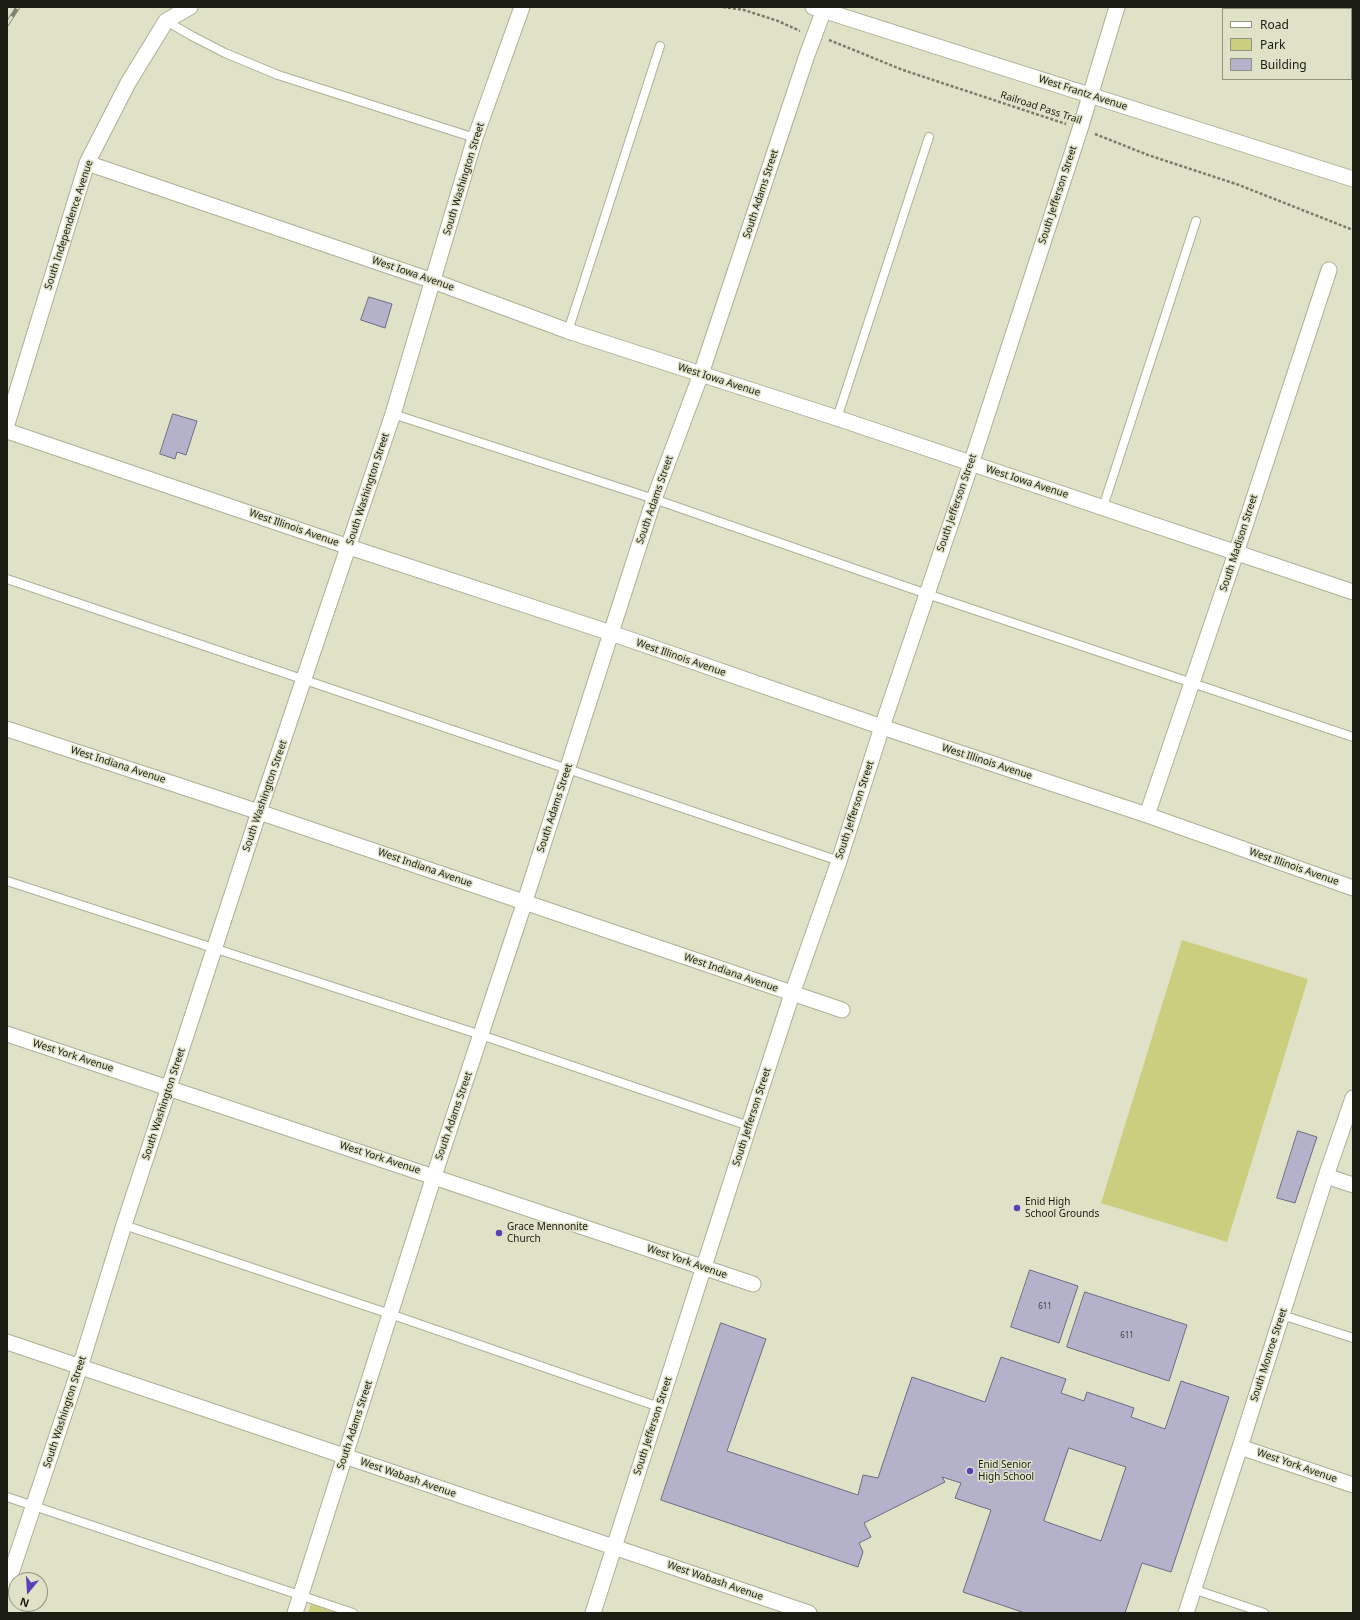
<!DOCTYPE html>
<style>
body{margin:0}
#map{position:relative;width:1360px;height:1620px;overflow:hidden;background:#e0e2c8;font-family:"Noto Sans",sans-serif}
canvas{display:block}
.frame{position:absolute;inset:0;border:8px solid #1b1c12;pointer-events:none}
.legend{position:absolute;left:1222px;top:8px;width:130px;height:72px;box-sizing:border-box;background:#e0e2c8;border:1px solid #91937f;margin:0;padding:5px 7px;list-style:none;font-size:12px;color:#1b1c12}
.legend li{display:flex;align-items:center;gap:8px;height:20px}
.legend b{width:20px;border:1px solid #91937f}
.north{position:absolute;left:8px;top:1572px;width:40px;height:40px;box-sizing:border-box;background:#e0e2c8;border:1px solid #91937f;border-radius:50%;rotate:198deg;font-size:11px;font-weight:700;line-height:16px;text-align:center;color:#1b1c12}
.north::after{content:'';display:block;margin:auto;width:14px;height:18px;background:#5c3fb8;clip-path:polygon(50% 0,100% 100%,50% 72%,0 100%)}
</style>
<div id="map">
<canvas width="1360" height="1620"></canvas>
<div class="frame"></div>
<ul class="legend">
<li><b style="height:5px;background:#fff"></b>Road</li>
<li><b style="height:11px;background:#cbce7f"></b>Park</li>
<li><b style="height:11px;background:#b3b2ca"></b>Building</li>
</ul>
<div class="north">N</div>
</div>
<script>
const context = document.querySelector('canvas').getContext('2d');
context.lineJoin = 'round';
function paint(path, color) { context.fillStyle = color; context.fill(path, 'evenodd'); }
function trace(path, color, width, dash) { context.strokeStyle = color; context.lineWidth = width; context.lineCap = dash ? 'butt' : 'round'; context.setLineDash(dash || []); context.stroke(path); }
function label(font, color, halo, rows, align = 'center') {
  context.font = font + ' "Noto Sans",sans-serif'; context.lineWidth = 3; context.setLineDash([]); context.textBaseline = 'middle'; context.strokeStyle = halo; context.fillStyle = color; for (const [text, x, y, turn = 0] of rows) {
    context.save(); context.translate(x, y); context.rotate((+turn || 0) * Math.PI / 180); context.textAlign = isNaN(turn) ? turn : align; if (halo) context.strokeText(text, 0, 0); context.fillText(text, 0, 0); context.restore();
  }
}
const green = new Path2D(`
 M1182,940L1308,979L1227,1242L1101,1203Z
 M311,1604L337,1613H308Z`);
const building = new Path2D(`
 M369,297L392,304L385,328L361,320Z
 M173,414L197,421L186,455L177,452L175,459L160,454Z
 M1298,1131L1317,1137L1295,1203L1277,1198Z
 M1030,1270L1078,1286L1059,1343L1011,1327Z
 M1085,1292L1187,1325L1169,1381L1067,1347Z
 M721,1323L766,1339L727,1451L858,1495L863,1475L878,1478L912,1377L985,1402L1001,1357L1066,1379L1061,1393L1084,1401L1087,1392L1134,1408L1131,1417L1165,1429L1181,1381L1229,1397L1171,1572L1142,1563L1125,1613H1025L963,1592L991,1510L955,1498L961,1483L942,1477L945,1482L864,1523L871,1537L859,1543L863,1552L858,1567L661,1500ZM1069,1448L1126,1467L1101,1541L1044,1521Z`);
const path = new Path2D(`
 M723,7L744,10L778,21L800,31
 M829,40L903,70L1066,124
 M1095,134L1148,155L1239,185L1353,230`);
const lane = new Path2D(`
 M166,21L192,36L225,53L278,75L475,138
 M568,331L660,46
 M393,414L654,499L927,594L1353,737
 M837,418L929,137
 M1103,507L1196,221
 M7,579L839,861
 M7,881L481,1035L749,1126
 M124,1225L390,1314L659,1407
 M1282,1315L1353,1338
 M7,1497L353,1613
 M1193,1589L1264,1613`);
const street = new Path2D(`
 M813,7L1353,179
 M87,163L433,281L568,331L837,418L1353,592
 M7,424L87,163L128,83L166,21L190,7
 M7,431L349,547L611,633L882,727L1147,815L1353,888
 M7,729L259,812L842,1010
 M1147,815L1236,553L1329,270
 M7,1034L753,1284
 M1326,1176L1353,1185
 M7,1342L809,1613
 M1240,1447L1353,1485
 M7,1585L80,1367L124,1225L259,812L393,414L475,138L522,7
 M295,1613L434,1176L525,901L654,499L701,374L807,55L825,7
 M593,1613L749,1126L792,994L839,861L882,727L971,464L1080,129L1117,7
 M1186,1613L1240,1447L1326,1176L1353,1098`);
const rail = new Path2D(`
 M7,24L18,7`);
const markers = [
 [1017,1208,4,"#5c3fb8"],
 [499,1233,4,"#5c3fb8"],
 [970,1471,4,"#5c3fb8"]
];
const numberNames = [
 ["611",1045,1307],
 ["611",1127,1336]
];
const streetNames = [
 ["West Frantz Avenue",1083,93,18],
 ["Railroad Pass Trail",1041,108,18],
 ["South Washington Street",464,179,-73],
 ["South Adams Street",761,194,-72],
 ["South Jefferson Street",1058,195,-72],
 ["South Independence Avenue",69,225,-72],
 ["West Iowa Avenue",413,274,19],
 ["West Iowa Avenue",719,380,18],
 ["West Iowa Avenue",1027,482,18],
 ["South Washington Street",368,489,-72],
 ["South Adams Street",655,500,-71],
 ["South Jefferson Street",957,503,-71],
 ["West Illinois Avenue",294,528,19],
 ["South Madison Street",1239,543,-72],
 ["West Illinois Avenue",681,658,19],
 ["West Illinois Avenue",987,762,18],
 ["West Indiana Avenue",118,765,18],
 ["South Washington Street",265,796,-71],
 ["South Adams Street",555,808,-72],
 ["South Jefferson Street",855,810,-72],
 ["West Illinois Avenue",1294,867,19],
 ["West Indiana Avenue",425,868,19],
 ["West Indiana Avenue",731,973,19],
 ["West York Avenue",73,1056,18],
 ["South Washington Street",164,1104,-72],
 ["South Adams Street",454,1116,-71],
 ["South Jefferson Street",752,1117,-72],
 ["West York Avenue",380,1158,18],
 ["West York Avenue",687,1262,19],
 ["South Monroe Street",1269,1355,-72],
 ["South Washington Street",65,1412,-72],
 ["South Adams Street",355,1425,-72],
 ["South Jefferson Street",653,1426,-72],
 ["West York Avenue",1297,1466,19],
 ["West Wabash Avenue",408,1478,19],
 ["West Wabash Avenue",715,1581,19]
];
const poiNames = [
 ["Enid High",1025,1202],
 ["School Grounds",1025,1214],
 ["Grace Mennonite",507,1227],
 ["Church",507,1239],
 ["Enid Senior",978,1465],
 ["High School",978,1477]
];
paint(green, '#cbce7f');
paint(building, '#b3b2ca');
trace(building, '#6d6b82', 1);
trace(lane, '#adaf95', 10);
trace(street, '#adaf95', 17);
trace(path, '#7a7b6a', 2.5, [3, 2]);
trace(lane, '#fff', 8);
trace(street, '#fff', 15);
trace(rail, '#828371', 4.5);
trace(rail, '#e0e2c8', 3, [9]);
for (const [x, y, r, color] of markers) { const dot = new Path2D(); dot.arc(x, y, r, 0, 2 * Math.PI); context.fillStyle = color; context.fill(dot); trace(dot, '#e0e2c8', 1.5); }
label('8px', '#414240', null, numberNames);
label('10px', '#1b1c12', '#e0e2c8', streetNames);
label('10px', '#1b1c12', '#e0e2c8', poiNames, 'left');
</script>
